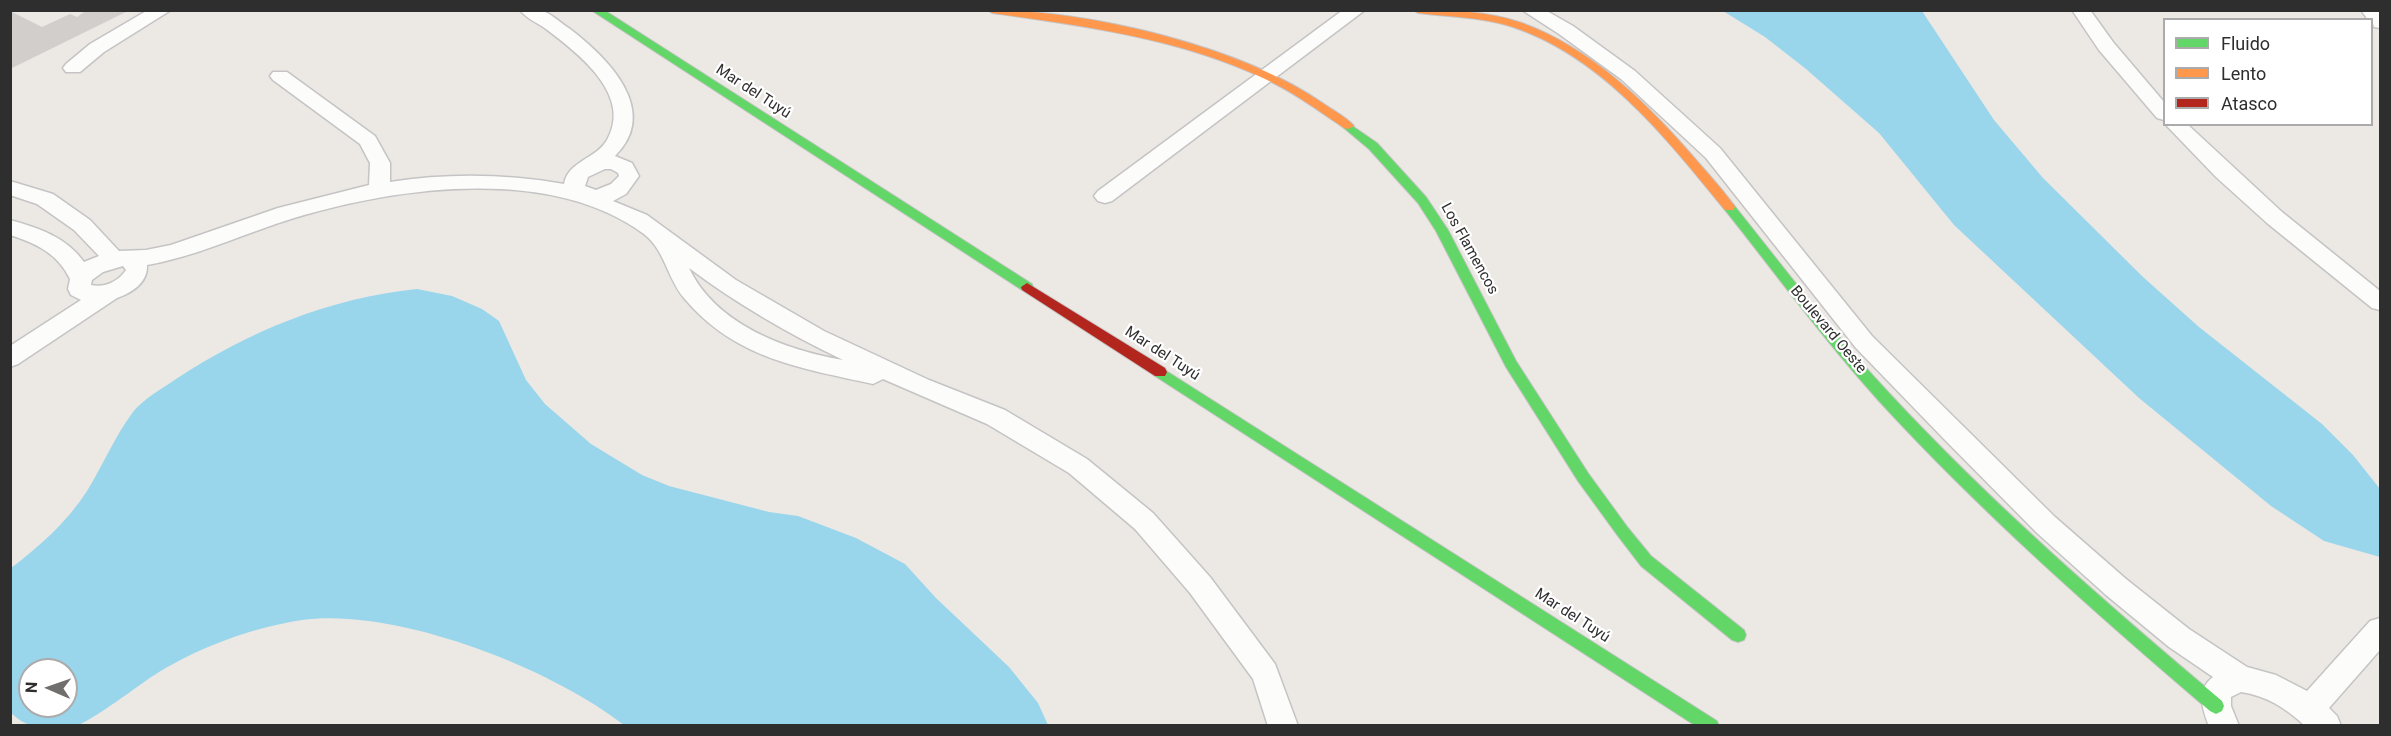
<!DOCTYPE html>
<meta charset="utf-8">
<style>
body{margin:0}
#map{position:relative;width:2391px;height:736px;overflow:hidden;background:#ece8e4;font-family:Roboto,sans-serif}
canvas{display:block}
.frame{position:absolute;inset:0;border:12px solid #2e2e2e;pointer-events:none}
.legend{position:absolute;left:2163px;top:18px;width:210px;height:108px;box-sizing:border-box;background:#fff;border:2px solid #ababab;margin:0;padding:8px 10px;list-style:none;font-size:18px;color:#2e2e2e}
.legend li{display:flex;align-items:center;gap:12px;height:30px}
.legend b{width:30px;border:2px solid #ababab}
.north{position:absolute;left:18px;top:658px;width:60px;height:60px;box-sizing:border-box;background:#fff;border:2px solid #ababab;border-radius:50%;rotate:272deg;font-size:16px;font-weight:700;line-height:24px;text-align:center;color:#2e2e2e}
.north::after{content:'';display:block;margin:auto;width:21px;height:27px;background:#706f6e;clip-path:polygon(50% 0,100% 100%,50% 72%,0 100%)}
</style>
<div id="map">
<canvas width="2391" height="736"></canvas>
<div class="frame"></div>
<ul class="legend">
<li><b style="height:8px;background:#63d668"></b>Fluido</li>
<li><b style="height:8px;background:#ff974d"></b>Lento</li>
<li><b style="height:8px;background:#b3261e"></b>Atasco</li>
</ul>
<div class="north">N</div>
</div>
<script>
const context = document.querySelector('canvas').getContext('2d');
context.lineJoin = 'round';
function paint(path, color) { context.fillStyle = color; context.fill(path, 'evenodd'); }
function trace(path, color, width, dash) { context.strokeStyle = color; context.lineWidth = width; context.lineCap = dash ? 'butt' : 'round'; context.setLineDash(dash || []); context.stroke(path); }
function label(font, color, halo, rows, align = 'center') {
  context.font = font + ' Roboto,sans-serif'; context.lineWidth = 4.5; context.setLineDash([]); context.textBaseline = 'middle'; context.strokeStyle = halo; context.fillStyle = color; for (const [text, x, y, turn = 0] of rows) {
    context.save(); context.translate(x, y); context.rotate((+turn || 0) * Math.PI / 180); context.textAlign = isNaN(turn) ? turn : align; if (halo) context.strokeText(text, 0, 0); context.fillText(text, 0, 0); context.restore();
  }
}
const water = new Path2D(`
 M1723,11H1922L1994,120L2043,178L2143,277L2199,327L2322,424L2353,455L2380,489V557L2324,541L2271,506L2139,398L1954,225L1879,133L1806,69L1765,37Z
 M417,289L452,296L482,309L499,321L526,380L545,404L591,444L642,475L669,486L769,512L798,516L856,538L905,564L936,598L1009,667L1038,703L1048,725H624C551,668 396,607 302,620C252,628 202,646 159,672C141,683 90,723 75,726C65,727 33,728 25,723C20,721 15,716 11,713V568C39,547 68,521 87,491C103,465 115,436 133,412C143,399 163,388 176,379C249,331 330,298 417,289ZM30,670H66V706H30Z`);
const building = new Path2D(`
 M87,10H130L10,69V11L42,27L70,14L77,17Z`);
const street = new Path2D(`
 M148,10H171L104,52L80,72H66L63,68L66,64L90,44Z
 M520,10C527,10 537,9 543,11C553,15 562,24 570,29C608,58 661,111 615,156L632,163L639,176L626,194L613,201L647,215L736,280L824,331L929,380L1005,410L1087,459L1153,513L1210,577L1275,664L1298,726H1268L1253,679L1190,593L1135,529L1069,473L987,424L883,379L873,384C801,368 735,359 684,298C667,278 665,250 644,234C551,165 397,187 294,218C245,233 198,256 147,265C148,283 131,293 117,298L18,364L10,367V346L81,300L71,295L68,289L70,279C58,254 36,243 10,235V220C39,228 66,237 84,262L99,256L74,230L37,204L10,195V181L53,194L90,220L119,251L146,250L171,245L278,208L369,185L370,163L360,144L273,80L270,76L273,72H287L375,136L390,163V182C448,173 506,174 564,184C568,161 596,159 607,140C633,95 578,53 546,29C538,23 527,19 520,10ZM605,169H611L618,173L619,176L611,184L596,190L585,186L588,177ZM123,266L126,270C118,282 104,288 91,285L92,280L103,272ZM689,268C737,304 789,334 843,360C786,350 716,325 689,268Z
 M1343,10H1365L1112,201L1105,203L1098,201L1094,196L1098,191Z
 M1522,10H1545L1573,26L1635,71L1720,148L1872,336L2055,517L2126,579L2189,629L2247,667L2276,675L2307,691L2370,621L2380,618V650L2329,708L2337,716L2341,726H2305C2286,708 2267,696 2241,692L2231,697V706L2239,726H2209C2202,708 2196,690 2213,677L2169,647L2106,595L2037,533L1944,439L1856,348L1706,158L1621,79L1559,34Z
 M2072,10H2090L2113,42L2164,102V120L2157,118L2099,50Z
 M2361,10H2380V28L2374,27L2372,20H2368Z
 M2165,124H2187L2282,212L2380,291V310L2372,308L2267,223L2216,177Z`);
const fast = new Path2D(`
 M591,10H604L1032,284L1033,287L1032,290H1022Z
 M1348,123L1377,143L1426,197L1448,230L1516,361L1588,473L1628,528L1651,556L1744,630L1746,635L1744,640L1738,642L1732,640L1641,566L1618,536L1578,481L1506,367L1436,231L1418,203L1369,149L1344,128L1342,126Z
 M1729,203L1733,204C1784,268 1833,333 1889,393C1992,504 2106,603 2222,701L2224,706L2222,711L2216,714L2210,711C2095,613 1981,512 1879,401C1824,340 1776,274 1725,210L1723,207L1725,204Z
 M1160,367L1717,721L1719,726H1696L1155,376L1153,372L1155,368Z`);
const slow = new Path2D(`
 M987,10C1088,10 1241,46 1324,104C1334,111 1346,117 1354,126L1348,129L1344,128C1318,110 1292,91 1263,78C1178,38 1084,26 992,13Z
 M1413,10C1449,10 1488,11 1522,23C1593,49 1649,105 1697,161C1710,176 1724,191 1735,207L1733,210H1725C1667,139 1603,57 1513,27C1483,17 1449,17 1418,13Z`);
const jam = new Path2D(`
 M1027,283L1165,368L1167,372L1165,376H1155L1022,290L1021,287Z`);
const streetNames = [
 ["Mar del Tuyú",753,92,33],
 ["Los Flamencos",1469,249,61],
 ["Boulevard Oeste",1828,330,50],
 ["Mar del Tuyú",1162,354,33],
 ["Mar del Tuyú",1572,616,33]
];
paint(water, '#99d6ec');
paint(building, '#d1cecb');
trace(street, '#c5c4c5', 3);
trace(fast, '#c5c4c5', 2);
trace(slow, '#c5c4c5', 2);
trace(jam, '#c5c4c5', 2);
paint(street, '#fcfcfb');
paint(fast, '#63d668');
paint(slow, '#ff974d');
paint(jam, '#b3261e');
label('15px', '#2e2e2e', '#fff', streetNames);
</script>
